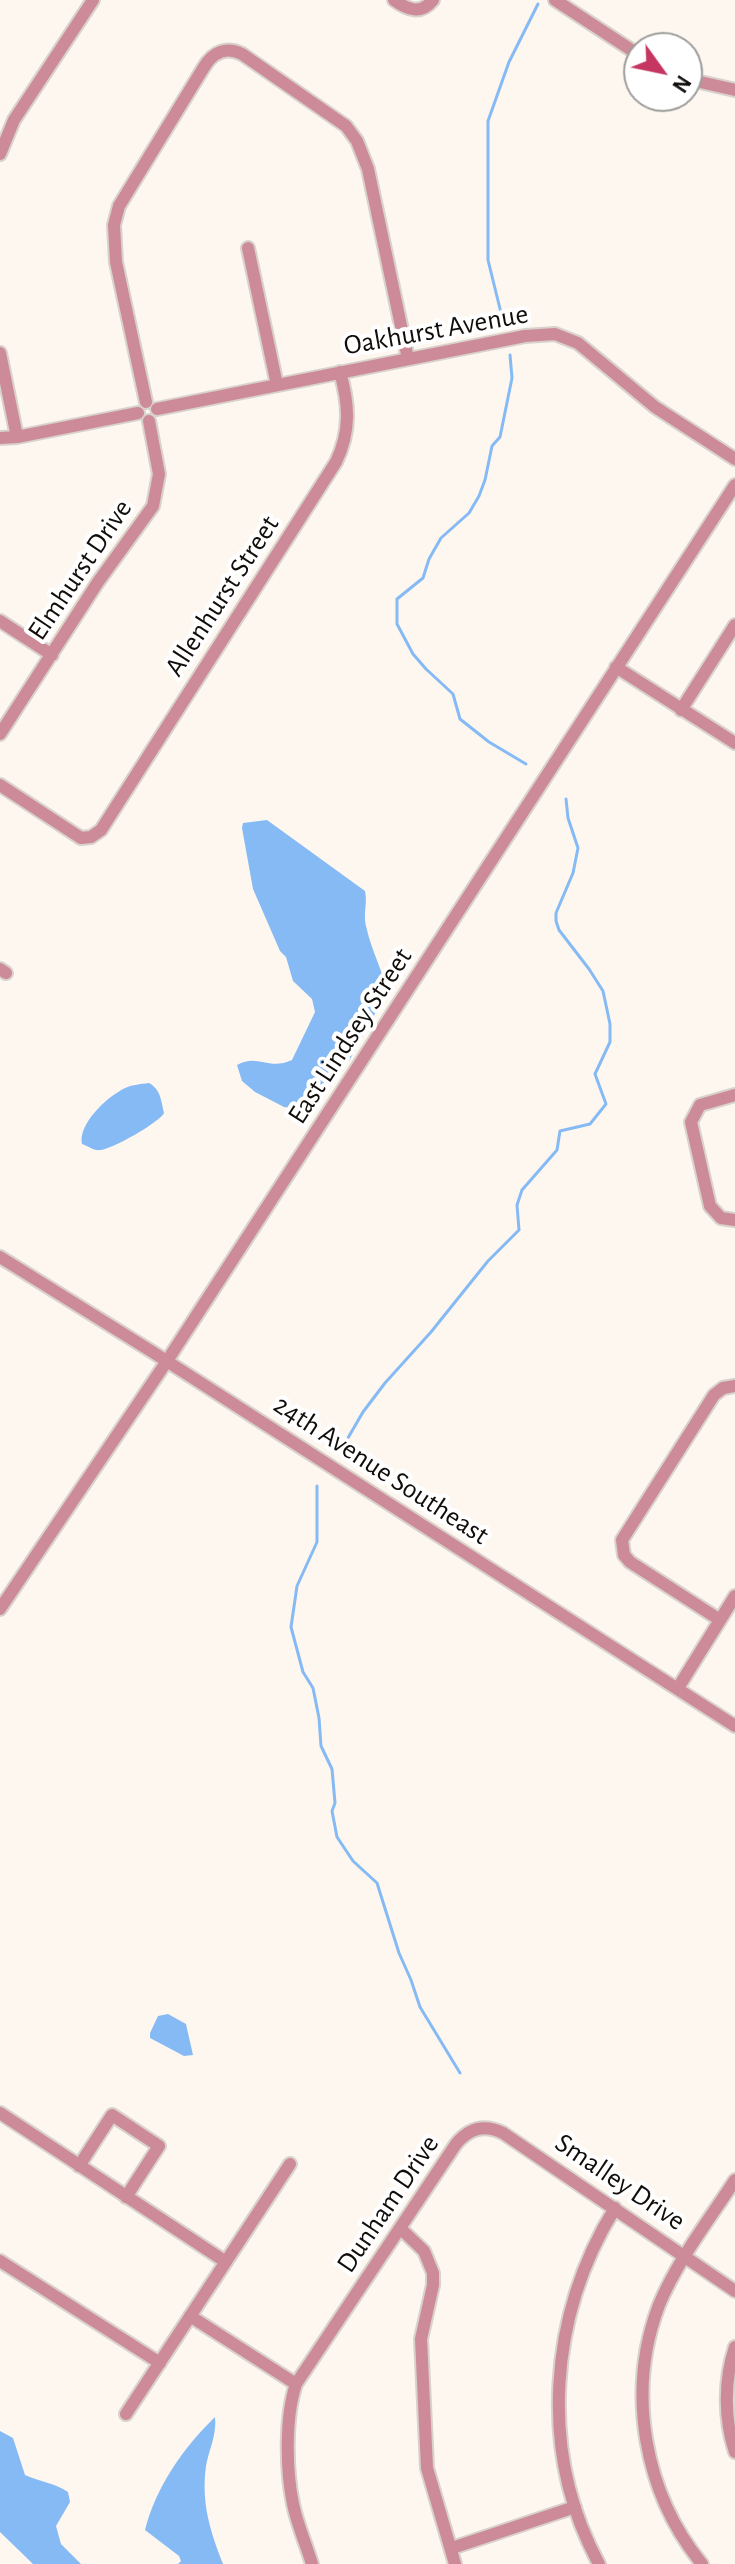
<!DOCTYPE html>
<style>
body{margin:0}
#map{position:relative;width:735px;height:2564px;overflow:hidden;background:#fef7f0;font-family:"Alegreya Sans",sans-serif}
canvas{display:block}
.north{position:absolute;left:623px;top:32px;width:80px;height:80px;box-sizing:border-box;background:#fff;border:2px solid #9f9e9d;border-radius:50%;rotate:123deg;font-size:22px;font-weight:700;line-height:32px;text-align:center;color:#100d0a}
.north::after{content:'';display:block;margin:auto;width:28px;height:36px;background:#c53762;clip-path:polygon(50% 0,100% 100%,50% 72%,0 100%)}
</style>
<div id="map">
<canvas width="735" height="2564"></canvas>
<div class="north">N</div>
</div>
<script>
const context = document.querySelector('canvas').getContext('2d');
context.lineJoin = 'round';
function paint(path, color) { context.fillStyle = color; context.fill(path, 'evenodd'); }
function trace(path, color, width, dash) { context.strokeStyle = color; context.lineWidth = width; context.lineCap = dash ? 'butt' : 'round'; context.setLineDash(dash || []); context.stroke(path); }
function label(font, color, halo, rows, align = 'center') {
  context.font = font + ' "Alegreya Sans",sans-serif'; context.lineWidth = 8; context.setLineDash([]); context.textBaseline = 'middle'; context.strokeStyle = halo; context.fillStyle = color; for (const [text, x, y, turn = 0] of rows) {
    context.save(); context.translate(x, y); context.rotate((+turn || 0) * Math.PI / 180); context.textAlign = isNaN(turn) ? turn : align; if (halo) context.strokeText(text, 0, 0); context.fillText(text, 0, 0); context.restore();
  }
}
const water = new Path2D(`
 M267,820L365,891C368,905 362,914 367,930C372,952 382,968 387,992L349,1061L329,1071L317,1098L311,1105L296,1109L284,1107L255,1092L242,1081L237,1065C258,1053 268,1071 292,1060L315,1012L312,999L293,981L286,957L280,951L253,889L242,828L243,823Z
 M149,1083C161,1090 161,1100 164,1113C160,1122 111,1150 100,1150C94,1151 88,1146 82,1144C78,1124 106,1098 123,1089C130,1085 141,1084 149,1083Z
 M168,2014L186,2024L193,2055L184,2056L150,2038V2033L158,2016Z
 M215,2417C217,2435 209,2449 206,2466C201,2502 210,2531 223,2564H178L181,2561L179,2556L145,2530C156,2487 183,2448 215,2417Z
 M0,2431L13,2438L25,2475C40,2482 55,2483 68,2492L70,2502L56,2526L61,2544L81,2564H33L0,2532Z`);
const stream = new Path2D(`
 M503,321L488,260V121L509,62L538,4
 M510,355L512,378L500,437L492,446L485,480L479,496L469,513L441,538L429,559L423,578L397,599V624L413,654L426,669L453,694L460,719L489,742L526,764
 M345,1443L363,1412L385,1383L431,1332L488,1261L519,1230L517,1205L522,1190L557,1150L560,1131L590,1124L606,1104L595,1074L610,1042V1024L603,991L589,969L559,930L556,921V913L573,873L578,848L568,818L566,799
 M317,1486V1542L297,1586L291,1627L303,1672L313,1688L319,1718L321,1746L332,1769L335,1803L332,1811L337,1837L353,1861L377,1883L399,1953L411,1980L420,2007L460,2073`);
const minor = new Path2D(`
 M394,0C408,10 421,15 433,0
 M555,0L639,55
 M687,79L735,90
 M0,154L14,120L93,0
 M248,248L277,385
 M0,353L17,437
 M146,402L116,262L114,225L119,206L204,67C213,52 226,46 242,54L346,126L357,141L368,169L408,359
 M157,409L525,336L555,334L578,343L655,407L735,459
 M0,438L17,437L138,413
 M0,621L52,655
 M616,667L735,743
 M681,710L735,625
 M0,734L98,582L153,506L159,474L149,421
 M0,785L81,838L91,837L101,830L336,462C351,431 349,404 340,372
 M0,969L6,973
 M735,1095L700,1105L691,1122L710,1206L721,1218L735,1220
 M0,1257L151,1351L735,1726
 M0,1609L167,1361L735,485
 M720,1620L630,1562L624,1555L622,1540L714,1395L723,1388L735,1386
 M678,1688L735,1596
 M0,2113L226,2262
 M79,2166L112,2115L159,2146L126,2197
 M400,2228L424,2251L433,2273V2285L421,2339L427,2468L455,2564
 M0,2261L160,2363
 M190,2316L296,2384
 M735,2347C724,2380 724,2419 735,2452
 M126,2414L290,2164
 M452,2548L575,2507
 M312,2564C306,2544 297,2524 293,2504C286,2470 285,2417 296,2384L456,2144C469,2128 484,2124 503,2133L735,2291
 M599,2564C538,2452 549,2315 615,2208
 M702,2564C644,2493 626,2392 659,2305C677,2261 709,2220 735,2180`);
const streetNames = [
 ["Oakhurst Avenue",436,330,-10],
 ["Elmhurst Drive",80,570,-56],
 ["Allenhurst Street",222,596,-57],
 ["East Lindsey Street",350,1036,-57],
 ["24th Avenue Southeast",381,1470,33],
 ["Smalley Drive",620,2182,34],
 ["Dunham Drive",388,2204,-56]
];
paint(water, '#86baf4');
trace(stream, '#86baf4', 3);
trace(minor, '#d8d2cb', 16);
trace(minor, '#cd8b99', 12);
label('28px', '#100d0a', '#fff', streetNames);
</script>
